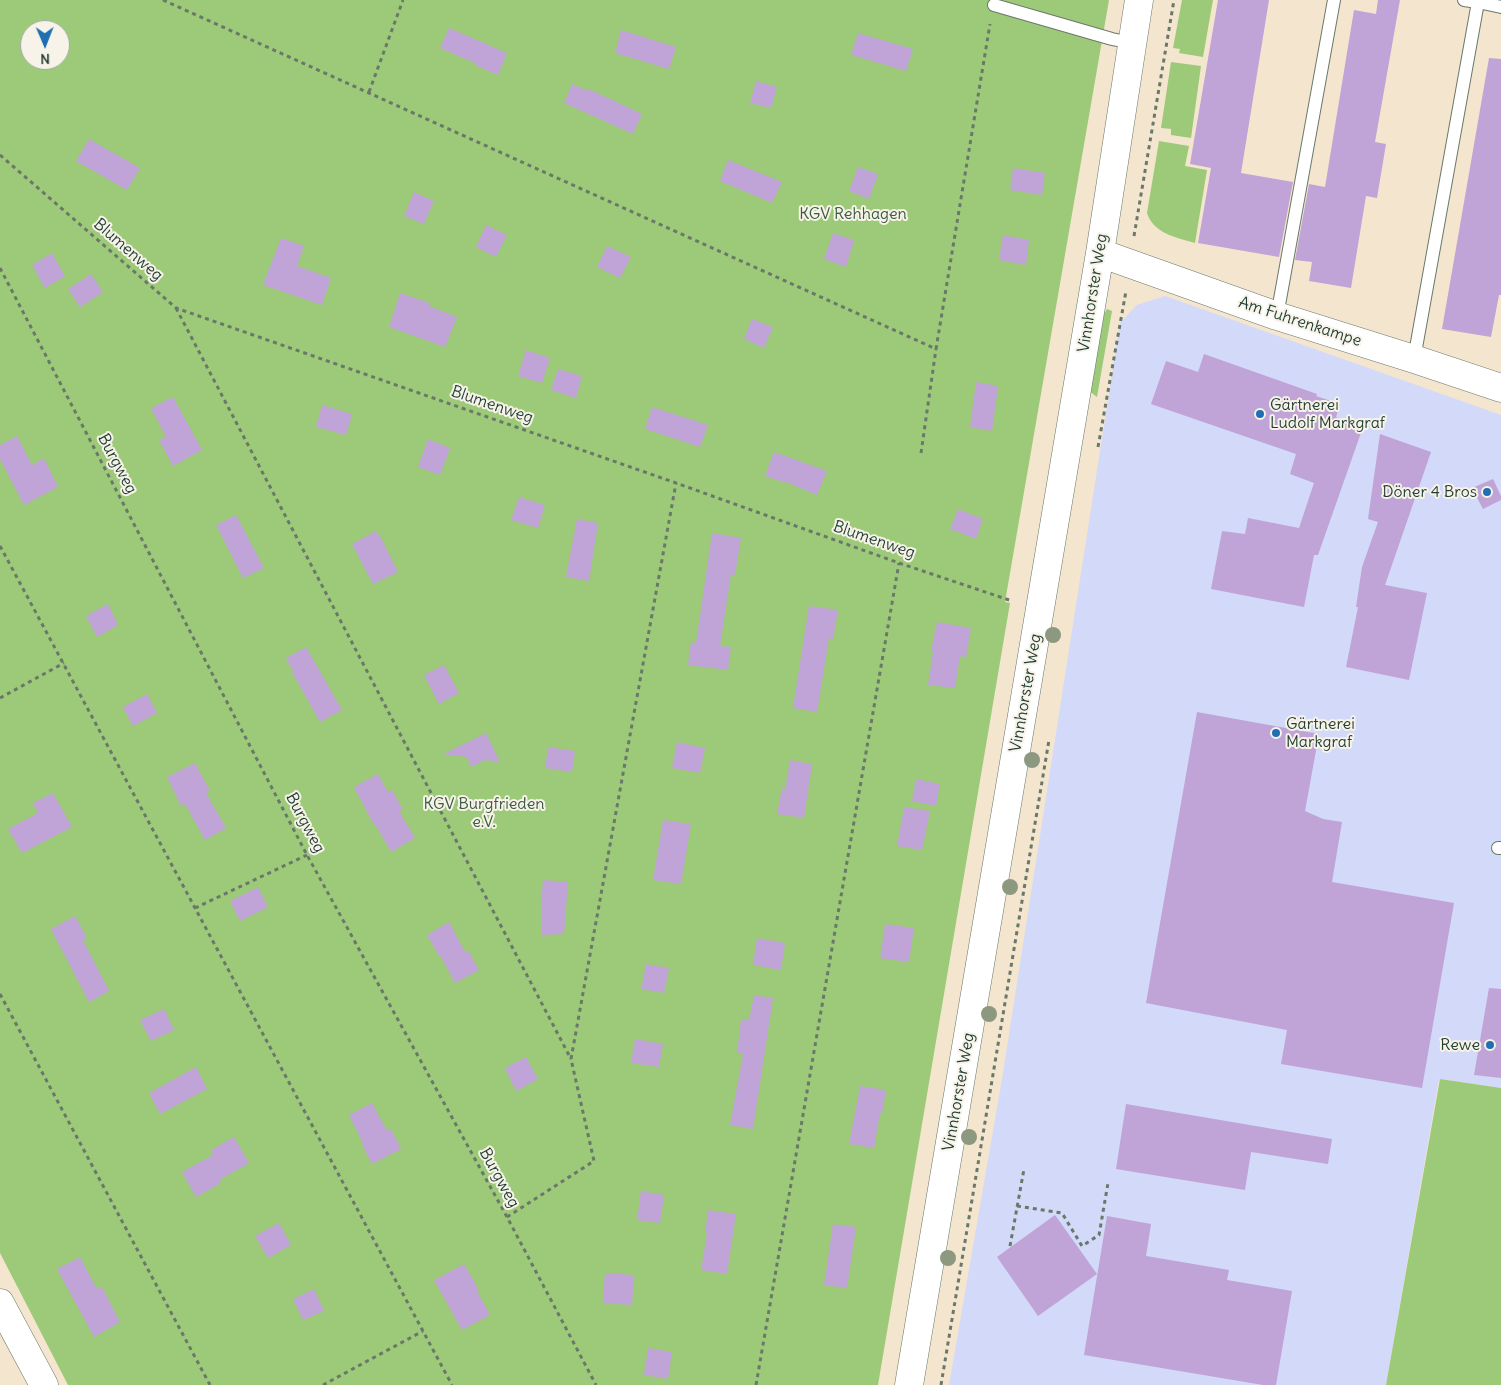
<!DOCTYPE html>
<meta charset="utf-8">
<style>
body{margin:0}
#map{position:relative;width:1501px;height:1385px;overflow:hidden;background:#f4e5cf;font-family:Delius,sans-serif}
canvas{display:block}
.north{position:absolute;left:20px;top:20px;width:50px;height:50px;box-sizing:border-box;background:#f7f3e8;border:1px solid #a1aaa0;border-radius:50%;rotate:179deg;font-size:14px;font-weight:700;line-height:20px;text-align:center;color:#1f3d34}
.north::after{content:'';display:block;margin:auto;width:18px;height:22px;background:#1f6fb2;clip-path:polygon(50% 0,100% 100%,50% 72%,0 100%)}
</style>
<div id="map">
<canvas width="1501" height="1385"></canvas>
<div class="north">N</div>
</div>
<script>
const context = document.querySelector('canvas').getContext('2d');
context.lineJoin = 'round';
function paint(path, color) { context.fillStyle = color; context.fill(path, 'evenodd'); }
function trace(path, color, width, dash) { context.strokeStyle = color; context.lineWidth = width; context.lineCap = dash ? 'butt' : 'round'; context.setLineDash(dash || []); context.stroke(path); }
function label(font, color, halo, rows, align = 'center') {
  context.font = font + ' Delius,sans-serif'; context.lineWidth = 4; context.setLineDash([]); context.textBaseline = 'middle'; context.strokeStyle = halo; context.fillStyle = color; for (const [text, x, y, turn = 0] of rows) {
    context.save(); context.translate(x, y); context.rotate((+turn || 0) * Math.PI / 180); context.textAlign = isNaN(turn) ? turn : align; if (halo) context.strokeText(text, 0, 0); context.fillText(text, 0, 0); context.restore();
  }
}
const built = new Path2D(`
 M1165,296L1501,415V1088L1439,1079L1386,1385H949L1002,1079L1120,323L1137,305Z`);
const green = new Path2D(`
 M0,0H1109L1005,602L1010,603L878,1385H68L0,1253ZM30,30H60V60H30Z
 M1182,0H1213L1203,57L1179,53L1180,49L1173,48Z
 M1171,62L1201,66L1191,138L1171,135V129L1161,128Z
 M1159,141L1189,146L1185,166L1207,170L1195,243C1177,238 1153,233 1147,213Z
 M1107,309L1112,311L1097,397L1089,391L1103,315Z
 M1440,1079L1501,1088V1385H1386Z`);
const building = new Path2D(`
 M1218,0H1269L1241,173L1293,182L1279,257L1198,243L1211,168L1190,164Z
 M1378,0H1400L1375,142L1386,144L1377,198L1366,196L1351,288L1309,281L1312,262L1295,260L1309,184L1325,187L1354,10L1376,14Z
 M449,28L507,53L498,75L475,65V63L440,48Z
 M621,30L676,47L669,69L615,53Z
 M858,33L913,49L906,71L851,55Z
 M1489,58L1501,59V295H1499L1491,337L1442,329Z
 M756,81L777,87L771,108L750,103Z
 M572,84L588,91L589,89L642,114L633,134L564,103Z
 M89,139L140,168L127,190L76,161Z
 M728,160L782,182L772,203L720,181Z
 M858,167L878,174L869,199L849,191Z
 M1013,168L1045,173L1042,195L1010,190Z
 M414,192L434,201L424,224L404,216Z
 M486,225L507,235L496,257L476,247Z
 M833,233L854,240L846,267L824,259Z
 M1003,235L1029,240L1026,265L999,260Z
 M281,238L304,246L297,266L331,278L322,305L263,285Z
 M607,246L631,257L620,278L597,267Z
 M52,253L65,276L45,288L32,265Z
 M91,274L103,292L80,307L68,289Z
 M400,293L430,303L429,306L457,317L445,347L389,327Z
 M752,319L773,327L764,348L744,339Z
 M526,350L550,358L542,383L518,376Z
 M1204,354L1317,394L1316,396L1340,404L1336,417L1363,427L1318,555H1314L1304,607L1211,589L1222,531L1245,534L1248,518L1299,528L1314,483L1290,474L1296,454L1151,404L1166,361L1198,372Z
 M558,369L582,376L576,398L551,390Z
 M976,382L998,386L992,431L970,427Z
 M173,397L202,450L173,466L159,440L166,437L151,408Z
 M322,405L352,414L346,435L316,427Z
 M652,407L708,425L700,447L645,429Z
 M1380,434L1431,452L1385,585L1427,593L1409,680L1346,667L1358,607H1356L1362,567L1378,522L1368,519Z
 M17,436L32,465L44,458L58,487L24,505L0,459V445Z
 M428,439L450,448L440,475L418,467Z
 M774,452L827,471L817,495L786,482V483L765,476Z
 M1493,479L1501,496V500L1483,509L1472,488Z
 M519,497L545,505L538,528L511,520Z
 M958,509L983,519L976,539L950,529Z
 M236,515L264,568L243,578L216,525Z
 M577,519L598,523L589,581L566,577Z
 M376,531L379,536H380L398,572L373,584L352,544Z
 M712,533L741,538L735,575L731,574L720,646L731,647L728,670L688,665L691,642L696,643Z
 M108,604L118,625L97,637L86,616Z
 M809,606L838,610L833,639L829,638L817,712L793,708Z
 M937,622L971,628L966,658L960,656L955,688L928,685L933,651H931Z
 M306,647L342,710L320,722L292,672L293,671L286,658Z
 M444,665L459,693L439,704L424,675Z
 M147,694L157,713L133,726L123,707Z
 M1197,712L1319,734L1305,811L1323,819L1342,822L1332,882L1454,903L1422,1088L1281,1064L1287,1030L1146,1003Z
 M486,733L500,762L485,760L471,767L467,757L443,754Z
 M677,742L705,748L700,773L672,768Z
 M548,747L575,751L572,772L545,768Z
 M790,760L812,764L804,818L777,814L782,788L785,789Z
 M195,763L210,791L206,793L226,828L205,840L185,804L181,806L167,777Z
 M378,774L388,792L392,790L403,810L399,811L415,838L391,852L375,824L374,825L354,787Z
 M916,779L940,784L936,806L912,801Z
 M53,793L72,827L22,853L8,829L38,813L33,803Z
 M904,807L930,811L922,850L897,846Z
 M663,820L691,824L681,884L653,880Z
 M543,880L568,882L564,934L542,935L541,902Z
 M258,887L268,907L240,921L230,901Z
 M75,916L87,938L83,940L109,991L89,1002L51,929Z
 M449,922L465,952L468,950L479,970L455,983L440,955L439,956L427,935Z
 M885,924L914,928L909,962L880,958Z
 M757,938L785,943L781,970L753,965Z
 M646,964L669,968L664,993L641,989Z
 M1489,988L1501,989V1078L1474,1075Z
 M754,995L773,998L753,1129L730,1125L743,1054L737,1053L741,1019L749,1020Z
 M164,1009L174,1030L151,1041L140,1020Z
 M635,1039L663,1044L659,1067L631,1063Z
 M526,1057L538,1079L516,1091L505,1068Z
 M196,1067L207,1089L160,1114L149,1093Z
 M860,1086L886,1090L882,1114L880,1113L874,1148L849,1144Z
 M372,1103L387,1131L391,1129L401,1149L372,1164L361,1143H363L349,1115Z
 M1126,1104L1332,1139L1328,1164L1251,1152L1245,1190L1116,1169Z
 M234,1137L249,1163L219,1180L221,1183L196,1197L182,1172L213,1155L211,1150Z
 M641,1191L664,1195L660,1223L637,1220Z
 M708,1210L736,1214L727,1274L701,1270L707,1234H705Z
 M1055,1215L1097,1274L1038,1316L997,1257Z
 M1107,1216L1151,1224L1146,1256L1229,1270L1227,1280L1292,1291L1276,1385H1263L1084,1355Z
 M279,1223L291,1245L268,1258L255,1236Z
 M833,1224L856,1227L847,1288L824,1285Z
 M80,1257L97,1289L102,1287L120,1322L94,1337L57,1269Z
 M464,1264L479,1290L477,1291L490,1315L462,1330L434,1280Z
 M605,1273L634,1275L632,1305L603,1303Z
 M314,1289L324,1311L303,1320L293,1299Z
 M648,1348L672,1352L668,1379L644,1375Z`);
const path = new Path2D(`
 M163,0L936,349L990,24
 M369,92L403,0
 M0,155L176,308L676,483L899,563L1012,601
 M1134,236L1174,0
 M0,268L307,855L507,1217L596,1385
 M176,308L571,1059
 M1098,447L1126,291
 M921,453L936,349
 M0,546L452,1385
 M0,698L64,663
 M195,908L307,855
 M0,994L210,1385
 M1017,1206L1062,1213L1082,1246L1099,1235L1108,1183
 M507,1217L594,1161L571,1059L676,483
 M1010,1246L1024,1169
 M323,1385L423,1331
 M756,1385L899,563
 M941,1385L1049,740`);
const service = new Path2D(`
 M1464,0L1478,2
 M994,5L1112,39L1131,43
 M1277,316L1334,0
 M1414,359L1478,2L1501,7
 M1498,848H1501`);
const tertiary = new Path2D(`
 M1100,253L1277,316L1414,359L1501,388
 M0,1303L44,1385
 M909,1385L1100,253L1139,0`);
const trees = [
 [1053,635],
 [1032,760],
 [1010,887],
 [989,1014],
 [969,1137],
 [948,1258]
];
const markers = [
 [1260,414,5,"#1f6fb2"],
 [1487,492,5,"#1f6fb2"],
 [1276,733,5,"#1f6fb2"],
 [1490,1045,5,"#1f6fb2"]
];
const parkNames = [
 ["KGV Rehhagen",853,214],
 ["KGV Burgfrieden",484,804],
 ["e.V.",484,822]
];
const streetNames = [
 ["Blumenweg",128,250,41],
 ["Vinnhorster Weg",1093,293,-81],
 ["Am Fuhrenkampe",1300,322,18],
 ["Blumenweg",492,405,19],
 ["Burgweg",117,464,62],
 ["Blumenweg",874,540,19],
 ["Vinnhorster Weg",1026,693,-80],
 ["Burgweg",305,823,62],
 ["Vinnhorster Weg",959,1092,-80],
 ["Burgweg",499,1178,61]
];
const poiNames = [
 ["Gärtnerei",1270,405],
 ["Ludolf Markgraf",1270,423],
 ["Döner 4 Bros",1477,492,"right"],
 ["Gärtnerei",1286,724],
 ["Markgraf",1286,742],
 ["Rewe",1480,1045,"right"]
];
paint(built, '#d2d9f9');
paint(green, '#9dca78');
paint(building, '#c0a3d7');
trace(service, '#6a786a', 14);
trace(tertiary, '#6a786a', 29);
trace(path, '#6a786a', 3, [4, 4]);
trace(service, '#fff', 12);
trace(tertiary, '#fff', 28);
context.fillStyle = '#8d9881';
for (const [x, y] of trees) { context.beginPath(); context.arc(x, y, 8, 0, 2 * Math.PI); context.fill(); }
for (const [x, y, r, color] of markers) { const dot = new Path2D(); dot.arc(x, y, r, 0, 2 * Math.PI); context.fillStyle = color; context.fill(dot); trace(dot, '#f7f3e8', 2); }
label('16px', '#385942', '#f7f3e8', parkNames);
label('16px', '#1f3d34', '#f7f3e8', streetNames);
label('16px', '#1f3d34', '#f7f3e8', poiNames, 'left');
</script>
